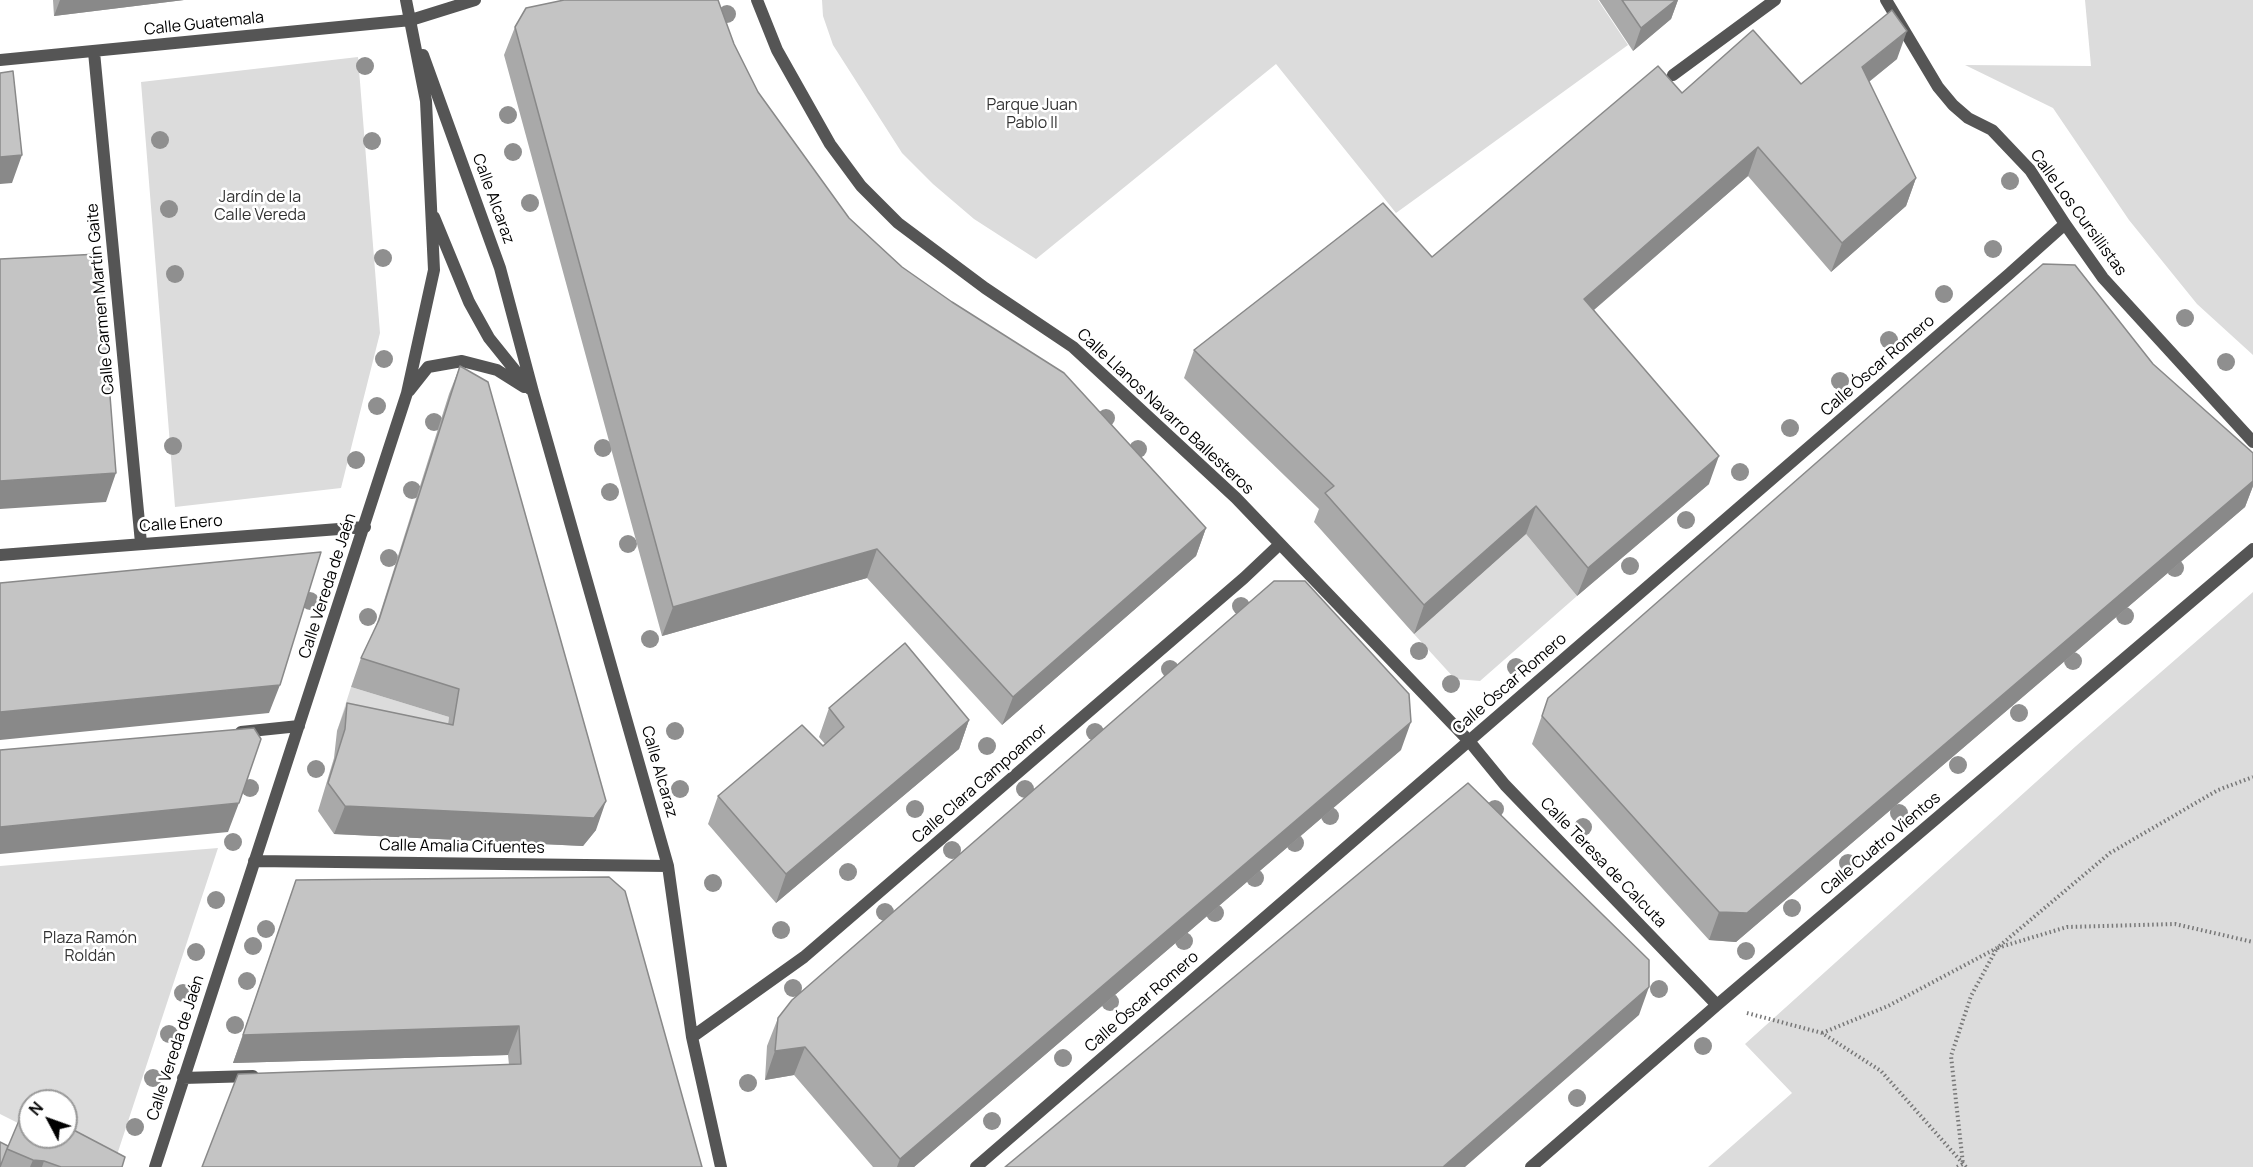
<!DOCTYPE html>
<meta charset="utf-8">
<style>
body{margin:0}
#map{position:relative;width:2253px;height:1167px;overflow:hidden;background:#fff;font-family:Manrope,sans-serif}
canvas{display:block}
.north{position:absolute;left:18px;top:1089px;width:60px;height:60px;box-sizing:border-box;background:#fff;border:2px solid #999;border-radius:50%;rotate:311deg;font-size:16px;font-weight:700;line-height:24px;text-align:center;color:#000}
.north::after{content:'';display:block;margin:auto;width:21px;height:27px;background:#000;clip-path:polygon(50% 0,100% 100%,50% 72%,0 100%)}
</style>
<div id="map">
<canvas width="2253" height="1167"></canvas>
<div class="north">N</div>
</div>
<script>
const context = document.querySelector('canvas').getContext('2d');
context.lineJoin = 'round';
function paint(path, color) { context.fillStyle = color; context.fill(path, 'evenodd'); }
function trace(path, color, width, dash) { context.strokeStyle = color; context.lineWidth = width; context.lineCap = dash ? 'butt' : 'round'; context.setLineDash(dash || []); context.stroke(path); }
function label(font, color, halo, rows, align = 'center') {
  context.font = font + ' Manrope,sans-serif'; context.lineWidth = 5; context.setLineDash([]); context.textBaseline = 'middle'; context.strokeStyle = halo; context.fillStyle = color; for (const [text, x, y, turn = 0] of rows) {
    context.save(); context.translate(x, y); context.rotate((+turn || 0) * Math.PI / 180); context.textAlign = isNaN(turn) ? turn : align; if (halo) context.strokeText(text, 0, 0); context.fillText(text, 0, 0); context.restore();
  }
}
const green = new Path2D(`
 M822,0H1598L1628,45L1396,213L1276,64L1036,259L974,219L933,184L902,153L833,45L823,16Z
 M2085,0H2253V355L2197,304L2129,220L2053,108L1965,65L2091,66Z
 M358,57L380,333L341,488L175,507L141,82Z
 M1526,534L1577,596L1480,681L1455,679L1414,634Z
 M2253,592V1167H1708L1792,1093L1745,1044L2076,746Z
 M351,687L449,717L443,753L337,731Z
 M218,848L113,1167L66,1137V1101H30V1129L0,1114V866Z`);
const path = new Path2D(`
 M1747,1013L1822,1033L1881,1071L1966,1167
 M1822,1033L1888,1006L1997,948L2110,853L2218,790L2253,777
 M1957,1167L1963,1164L1951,1056L1971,996L1997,948L2067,927L2175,924L2253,942`);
const lane = new Path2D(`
 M1673,75L1775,0`);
const street = new Path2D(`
 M757,0L777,50L830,144L861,186L898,223L985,288L1073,347L1236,498L1469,741L1505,785L1717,1005
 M1886,0L1938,87L1953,105L1968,118L1992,130L2030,170L2065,224L2103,278L2253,442
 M94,52L141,543
 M423,55L500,268L533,392L668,866L692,1037L721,1167
 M0,60L411,20L475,0
 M434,217L469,302L489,338L530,389
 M409,391L428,367L462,361L497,370L524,387
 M0,555L365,527
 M241,732L299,726
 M254,861L668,866
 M692,1037L804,957L1244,578L1280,544
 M183,1078L253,1076
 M155,1167L407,393L434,270L426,101L406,0
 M976,1167L2008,275L2065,224
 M1531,1167L1717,1005L2253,549`);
const trees = [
 [727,14],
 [365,66],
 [508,115],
 [160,140],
 [372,141],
 [513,152],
 [2010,181],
 [530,203],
 [169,209],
 [1993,249],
 [383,258],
 [175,274],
 [1944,294],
 [2185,318],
 [1889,340],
 [384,359],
 [2226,362],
 [1840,381],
 [377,406],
 [1106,418],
 [434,422],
 [1790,428],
 [173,446],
 [603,448],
 [1138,449],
 [356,460],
 [1740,472],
 [412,490],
 [610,492],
 [1686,520],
 [628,544],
 [389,558],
 [1630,566],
 [2175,568],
 [310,601],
 [1241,606],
 [2125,616],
 [368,617],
 [650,639],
 [1419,651],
 [2073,661],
 [1516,667],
 [1170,669],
 [1451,684],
 [2019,713],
 [675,731],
 [1095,732],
 [987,746],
 [1958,765],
 [316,769],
 [250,788],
 [680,789],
 [1025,789],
 [915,809],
 [1495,809],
 [1899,813],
 [1330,816],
 [1583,827],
 [233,842],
 [1295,843],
 [952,850],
 [1848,863],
 [848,872],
 [1255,878],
 [713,883],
 [216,900],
 [1792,908],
 [885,912],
 [1215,913],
 [266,929],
 [781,930],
 [1184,941],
 [253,946],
 [1746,951],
 [196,952],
 [247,981],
 [793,988],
 [1659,989],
 [183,993],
 [1110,1002],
 [235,1025],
 [169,1034],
 [1703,1046],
 [1063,1058],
 [153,1078],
 [748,1083],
 [1577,1098],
 [992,1121],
 [135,1127]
];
const wall = new Path2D(`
 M53,0H184L54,16Z
 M1599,0H1678L1671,19L1633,51Z
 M515,27L734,44L758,92L849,218L902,267L1206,528L1196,556L1002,725L867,578L662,636L504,55Z
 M1897,59L1869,82L1916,178L1906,206L1831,272L1748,176L1594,310L1709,484L1577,596L1526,534L1414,634L1314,522L1319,509L1184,378L1194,350L1432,257L1682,93L1801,84Z
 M2153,364L2253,481V486L2245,507L1736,942L1709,940L1532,744L1548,698Z
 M460,366L596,830L583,846L334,834L318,811L334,758L337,731L347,703L448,724L449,717L351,687L361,658L375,629L449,394Z
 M829,708L969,720L959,749L776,903L708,824L718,796L825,744L819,737Z
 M1401,750L914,1167H873L794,1075L765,1080L767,1046L778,1018Z
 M609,877L702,1167L509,1065L508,1055L233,1063L296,880Z
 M8,1146L122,1167H0Z`);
const shadedWall = new Path2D(`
 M60,0H184L54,16Z
 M1676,0H1678L1671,19L1633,51L1641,28Z
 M1907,31L1897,59L1851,96L1862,67Z
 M1758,147L1748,176L1574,327L1584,299Z
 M22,155L12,183L0,184V157Z
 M1916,178L1906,206L1831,272L1842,243Z
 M1719,456L1709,484L1577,596L1588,568Z
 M116,473L106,502L0,509V481Z
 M2253,481V486L2245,507L1736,942L1709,940L1719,912Z
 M1536,506L1526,534L1414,634L1424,605Z
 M1206,528L1196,556L1002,725L1013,697Z
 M877,549L867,578L662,636L673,607Z
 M280,685L269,713L0,740V712Z
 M969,720L959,749L776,903L786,874Z
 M1411,722L1401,750L914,1167H897L900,1159Z
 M606,801L596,830L583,846L334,834L345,806Z
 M239,803L228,832L0,854V827Z
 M1649,987L1639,1015L1465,1167H1443Z
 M519,1026L508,1055L233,1063L243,1035Z
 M805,1047L794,1075L765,1080L775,1051Z
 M33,1160L44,1161L42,1167H30Z`);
const building = new Path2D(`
 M564,0H718L734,44L758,92L849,218L902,267L952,302L1064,373L1206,528L1013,697L877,549L673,607L515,27L526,8Z
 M1622,0H1676L1641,28Z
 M1892,10L1907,31L1862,67L1916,178L1842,243L1758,147L1584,299L1719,456L1588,568L1536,506L1424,605L1325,493L1334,486L1194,350L1383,203L1432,257L1658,66L1682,93L1753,30L1801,84Z
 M13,71L22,155L0,157V73Z
 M99,254L116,473L0,481V259Z
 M2043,264L2075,265L2153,364L2253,453V481L1747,913L1719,912L1542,716L1548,698Z
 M460,366L488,382L606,801L594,818L345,806L328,783L345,729L347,703L453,725L459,689L361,658L379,620Z
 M321,552L280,685L0,712V583Z
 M1274,581H1305L1409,694L1411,722L900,1159L805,1047L775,1051L778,1018L792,1000Z
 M905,643L969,720L786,874L718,796L802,725L823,746L844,727L829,708Z
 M254,728L261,739L239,803L0,827V750Z
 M1468,783L1649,960V987L1443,1167H1005Z
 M609,877L625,891L702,1167H202L238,1074L521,1064L519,1026L243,1035L296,880Z
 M26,1104L30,1106V1137H66V1126L125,1157L122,1167H61L44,1161L33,1160L7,1149Z
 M0,1142L8,1146L0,1167Z`);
const streetNames = [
 ["Calle Guatemala",204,24,-6],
 ["Calle Alcaraz",493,199,70],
 ["Calle Los Cursillistas",2078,213,54],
 ["Calle Carmen Martín Gaite",101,299,-95],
 ["Calle Óscar Romero",1878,366,-41],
 ["Calle Llanos Navarro Ballesteros",1165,412,43],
 ["Calle Enero",181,524,-4],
 ["Calle Vereda de Jaén",328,586,-72],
 ["Calle Óscar Romero",1510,684,-41],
 ["Calle Alcaraz",659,772,74],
 ["Calle Clara Campoamor",980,784,-41],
 ["Calle Cuatro Vientos",1881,844,-40],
 ["Calle Amalia Cifuentes",462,847,1],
 ["Calle Teresa de Calcuta",1603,863,46],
 ["Calle Óscar Romero",1142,1002,-41],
 ["Calle Vereda de Jaén",176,1048,-72]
];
const parkNames = [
 ["Parque Juan",1032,106],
 ["Pablo II",1032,124],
 ["Jardín de la",260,198],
 ["Calle Vereda",260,216],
 ["Plaza Ramón",90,939],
 ["Roldán",90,957]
];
paint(green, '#dcdcdc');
trace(path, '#777', 4, [1.5, 3]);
trace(lane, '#555', 12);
trace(street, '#555', 12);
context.fillStyle = '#8f8f8f';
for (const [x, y] of trees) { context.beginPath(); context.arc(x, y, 9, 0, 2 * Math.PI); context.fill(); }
paint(wall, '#a9a9a9');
paint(shadedWall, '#898989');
paint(building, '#c4c4c4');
trace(building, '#898989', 1.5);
label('16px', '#000', '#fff', streetNames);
label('16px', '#333', '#fff', parkNames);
</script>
